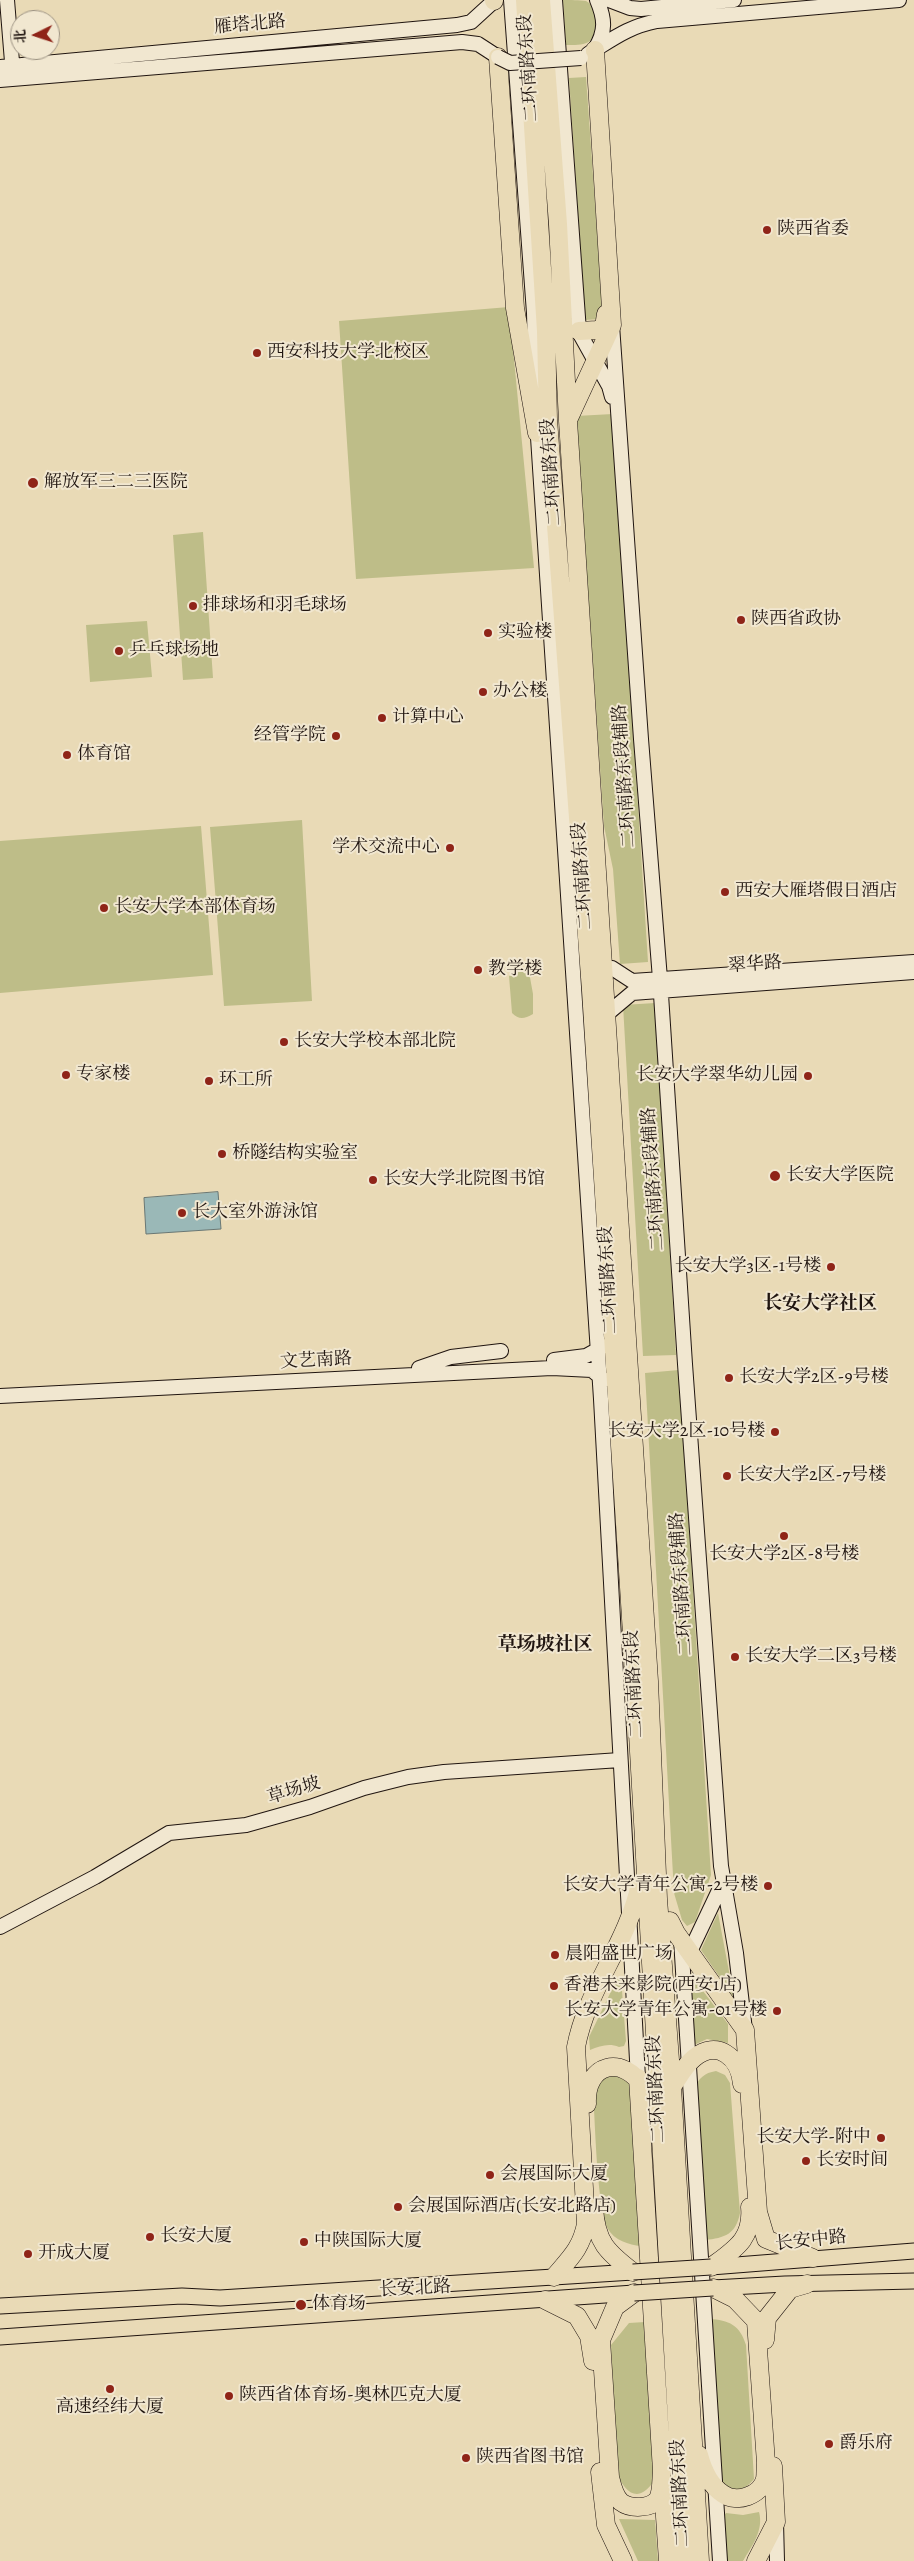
<!DOCTYPE html>
<meta charset="utf-8">
<style>
body{margin:0}
#map{position:relative;width:914px;height:2561px;overflow:hidden;background:#e9dab6;font-family:Alegreya,"Noto Serif SC",serif}
canvas{display:block}
.north{position:absolute;left:10px;top:10px;width:50px;height:50px;box-sizing:border-box;background:#f1e7d0;border:1px solid #9d9383;border-radius:50%;rotate:266deg;font-size:14px;font-weight:700;line-height:20px;text-align:center;color:#201510}
.north::after{content:'';display:block;margin:auto;width:18px;height:22px;background:#8f2418;clip-path:polygon(50% 0,100% 100%,50% 72%,0 100%)}
</style>
<div id="map">
<canvas width="914" height="2561"></canvas>
<div class="north">北</div>
</div>
<script>
const context = document.querySelector('canvas').getContext('2d');
context.lineJoin = 'round';
function paint(path, color) { context.fillStyle = color; context.fill(path, 'evenodd'); }
function trace(path, color, width, dash) { context.strokeStyle = color; context.lineWidth = width; context.lineCap = dash ? 'butt' : 'round'; context.setLineDash(dash || []); context.stroke(path); }
function label(font, color, halo, rows, align = 'center') {
  context.font = font + ' Alegreya,"Noto Serif SC",serif'; context.lineWidth = 4; context.setLineDash([]); context.textBaseline = 'middle'; context.strokeStyle = halo; context.fillStyle = color; for (const [text, x, y, turn = 0] of rows) {
    context.save(); context.translate(x, y); context.rotate((+turn || 0) * Math.PI / 180); context.textAlign = isNaN(turn) ? turn : align; if (halo) context.strokeText(text, 0, 0); context.fillText(text, 0, 0); context.restore();
  }
}
const green = new Path2D(`
 M563,0C570,0 580,0 586,1C599,8 602,28 592,39C586,46 575,45 566,45Z
 M586,77L603,316L600,319L585,320L569,78Z
 M509,307L534,568L356,579L339,321Z
 M613,414L648,962L620,964L613,869L604,826L576,416Z
 M203,532L213,678L183,680L173,535Z
 M147,621L152,677L90,682L86,625Z
 M302,820L312,1001L224,1006L210,827Z
 M201,826L213,975L0,993V841Z
 M522,969L529,972L533,994V1014C524,1019 519,1020 512,1013L509,976Z
 M655,1003L676,1355L643,1356L623,1005Z
 M679,1370L711,1875L695,1922L687,1926L682,1920L674,1893L645,1373Z
 M718,1913L734,1998L701,1950Z
 M621,1978L626,2041L624,2046L619,2047C609,2043 600,2046 590,2050L589,2037L617,1979Z
 M697,1983L728,2024V2043L707,2039L694,2045L690,1984Z
 M716,2071L725,2075L730,2083L740,2213C736,2234 725,2238 705,2240L694,2089C699,2078 704,2073 716,2071Z
 M609,2073L631,2080L641,2246C629,2245 614,2240 608,2229C597,2211 595,2118 593,2091Z
 M709,2319C729,2320 740,2325 746,2345L754,2479C742,2494 728,2493 718,2477Z
 M645,2322L654,2481C637,2505 626,2492 616,2473L611,2345L629,2323Z
 M759,2512C764,2530 752,2546 743,2561H725L722,2518L726,2513L743,2515Z
 M619,2519L655,2520L658,2561H638Z`);
const water = new Path2D(`
 M218,1192L221,1229L146,1234L144,1198Z`);
const secondary = new Path2D(`
 M7,0L13,74
 M511,0L534,313L536,391
 M555,0L579,331
 M609,0L630,8L641,9L734,0
 M595,49C606,31 605,19 597,0
 M588,54C613,39 627,27 657,21L899,0
 M0,67L457,25L471,22L495,0
 M0,80L462,42L478,44L498,57
 M575,325L609,386L612,397
 M612,325L641,739L660,979L685,1364L721,1866L736,1953L745,2030
 M537,422L601,1399L638,2078
 M612,968L632,981L914,962
 M607,1014L632,993L914,972
 M554,1360L586,1356L604,1346
 M419,1368L451,1357L501,1351
 M0,1396L552,1368L592,1370L604,1380
 M0,1927L95,1877L169,1833L246,1825L310,1807L364,1788L408,1777L444,1772L620,1760
 M681,1939L720,2561
 M686,1960L723,1882
 M776,2522L777,2561`);
const primary = new Path2D(`
 M711,2267L914,2251
 M713,2288L785,2284L914,2281
 M0,2306L182,2296L220,2298L633,2272
 M0,2337L634,2293`);
const highway = new Path2D(`
 M494,0V1
 M525,0L546,331L548,419L591,990L635,1681L685,2561
 M541,0L558,224L568,421L649,1681L658,1899L672,2087L700,2561
 M498,57L515,308L537,433
 M579,331L597,330L604,327L606,314
 M569,418L612,325L595,50
 M670,1921L676,1933L745,2030L758,2212L766,2239L813,2258
 M672,2087C679,2077 684,2066 694,2058C717,2039 740,2057 742,2084
 M587,2104C585,2063 623,2054 644,2088
 M594,2208C596,2242 607,2252 633,2272
 M711,2267C735,2249 753,2239 750,2207
 M554,2277C570,2258 581,2249 586,2224L576,2047C587,1989 628,1942 640,1884
 M634,2293L615,2307L601,2340L610,2477C612,2485 614,2496 621,2502C630,2509 651,2509 658,2499C662,2491 661,2480 662,2471L638,2078
 M545,2300L577,2316L589,2336L593,2361
 M765,2340L767,2318L790,2289L807,2284
 M699,2455C703,2470 709,2485 723,2494C737,2504 761,2495 765,2479C766,2474 765,2468 766,2463L756,2321L735,2299L713,2288
 M600,2472L606,2525L623,2561
 M663,2487L668,2561
 M756,2561L776,2522L773,2466`);
const secondaryBridge = new Path2D(`
 M498,57L510,63L581,58`);
const primaryBridge = new Path2D(`
 M633,2272L711,2267
 M634,2293L713,2288`);
const markers = [
 [767,230,5,"#8f2418"],
 [257,353,5,"#8f2418"],
 [33,483,6,"#8f2418"],
 [193,606,5,"#8f2418"],
 [741,620,5,"#8f2418"],
 [488,633,5,"#8f2418"],
 [119,651,5,"#8f2418"],
 [483,692,5,"#8f2418"],
 [382,718,5,"#8f2418"],
 [336,736,5,"#8f2418"],
 [67,755,5,"#8f2418"],
 [450,848,5,"#8f2418"],
 [725,892,5,"#8f2418"],
 [104,908,5,"#8f2418"],
 [478,970,5,"#8f2418"],
 [284,1042,5,"#8f2418"],
 [66,1075,5,"#8f2418"],
 [808,1076,5,"#8f2418"],
 [209,1081,5,"#8f2418"],
 [222,1154,5,"#8f2418"],
 [775,1176,6,"#8f2418"],
 [373,1180,5,"#8f2418"],
 [182,1213,5,"#8f2418"],
 [831,1267,5,"#8f2418"],
 [729,1378,5,"#8f2418"],
 [775,1432,5,"#8f2418"],
 [727,1476,5,"#8f2418"],
 [784,1536,5,"#8f2418"],
 [735,1657,5,"#8f2418"],
 [768,1886,5,"#8f2418"],
 [555,1955,5,"#8f2418"],
 [554,1986,5,"#8f2418"],
 [777,2011,5,"#8f2418"],
 [881,2138,5,"#8f2418"],
 [806,2161,5,"#8f2418"],
 [490,2175,5,"#8f2418"],
 [398,2207,5,"#8f2418"],
 [150,2237,5,"#8f2418"],
 [304,2242,5,"#8f2418"],
 [28,2254,5,"#8f2418"],
 [301,2305,6,"#8f2418"],
 [110,2389,5,"#8f2418"],
 [229,2396,5,"#8f2418"],
 [829,2444,5,"#8f2418"],
 [466,2458,5,"#8f2418"]
];
const streetNames = [
 ["雁塔北路",250,25,-5],
 ["二环南路东段",529,68,-94],
 ["二环南路东段",552,472,-94],
 ["二环南路东段辅路",625,776,-94],
 ["二环南路东段",583,876,-94],
 ["翠华路",755,965,-4],
 ["二环南路东段辅路",654,1179,-94],
 ["二环南路东段",609,1280,-93],
 ["文艺南路",316,1361,-3],
 ["二环南路东段辅路",682,1584,-94],
 ["二环南路东段",635,1684,-93],
 ["草场坡",294,1791,-17],
 ["二环南路东段",657,2089,-93],
 ["长安中路",811,2241,-6],
 ["长安北路",415,2289,-3],
 ["二环南路东段",681,2493,-93]
];
const poiNames = [
 ["陕西省委",777,230],
 ["西安科技大学北校区",267,353],
 ["解放军三二三医院",44,483],
 ["排球场和羽毛球场",203,606],
 ["陕西省政协",751,620],
 ["实验楼",498,633],
 ["乒乓球场地",129,651],
 ["办公楼",493,692],
 ["计算中心",392,718],
 ["经管学院",326,736,"right"],
 ["体育馆",77,755],
 ["学术交流中心",440,848,"right"],
 ["西安大雁塔假日酒店",735,892],
 ["长安大学本部体育场",114,908],
 ["教学楼",488,970],
 ["长安大学校本部北院",294,1042],
 ["专家楼",76,1075],
 ["长安大学翠华幼儿园",798,1076,"right"],
 ["环工所",219,1081],
 ["桥隧结构实验室",232,1154],
 ["长安大学医院",786,1176],
 ["长安大学北院图书馆",383,1180],
 ["长大室外游泳馆",192,1213],
 ["长安大学3区-1号楼",821,1267,"right"],
 ["长安大学2区-9号楼",739,1378],
 ["长安大学2区-10号楼",765,1432,"right"],
 ["长安大学2区-7号楼",737,1476],
 ["长安大学2区-8号楼",784,1555,"center"],
 ["长安大学二区3号楼",745,1657],
 ["长安大学青年公寓-2号楼",758,1886,"right"],
 ["晨阳盛世广场",565,1955],
 ["香港未来影院(西安1店)",564,1986],
 ["长安大学青年公寓-01号楼",767,2011,"right"],
 ["长安大学-附中",871,2138,"right"],
 ["长安时间",816,2161],
 ["会展国际大厦",500,2175],
 ["会展国际酒店(长安北路店)",408,2207],
 ["长安大厦",160,2237],
 ["中陕国际大厦",314,2242],
 ["开成大厦",38,2254],
 ["体育场",312,2305],
 ["陕西省体育场-奥林匹克大厦",239,2396],
 ["高速经纬大厦",110,2408,"center"],
 ["爵乐府",839,2444],
 ["陕西省图书馆",476,2458]
];
const neighbourhoodNames = [
 ["长安大学社区",820,1304],
 ["草场坡社区",545,1645]
];
paint(green, '#bebd88');
paint(water, '#9ab8b7');
trace(water, '#697774', 1);
trace(secondary, '#201510', 16);
trace(primary, '#201510', 17);
trace(highway, '#201510', 19);
trace(secondary, '#f1e7d0', 14);
trace(primary, '#e9dab6', 15);
trace(highway, '#e9dab6', 18);
trace(secondaryBridge, '#201510', 16, []);
trace(primaryBridge, '#201510', 17, []);
trace(secondaryBridge, '#f1e7d0', 14);
trace(primaryBridge, '#e9dab6', 15);
for (const [x, y, r, color] of markers) { const dot = new Path2D(); dot.arc(x, y, r, 0, 2 * Math.PI); context.fillStyle = color; context.fill(dot); trace(dot, '#f1e7d0', 2); }
label('18px', '#201510', '#f1e7d0', streetNames);
label('18px', '#201510', '#f1e7d0', poiNames, 'left');
label('bold 19px', '#201510', '#f1e7d0', neighbourhoodNames);
</script>
